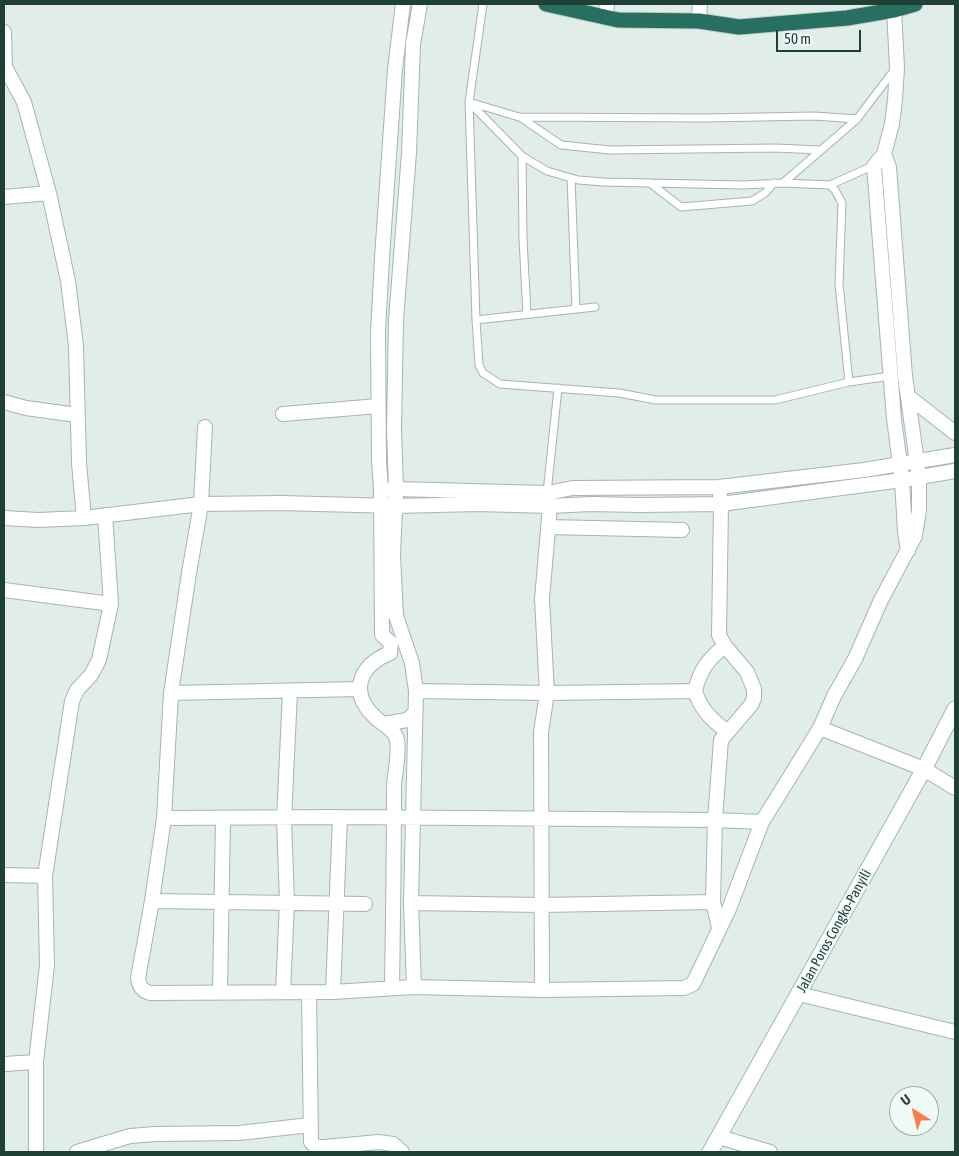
<!DOCTYPE html>
<style>
body{margin:0}
#map{position:relative;width:959px;height:1156px;overflow:hidden;background:#e1ede8;font-family:"Asap Condensed",sans-serif}
canvas{display:block}
.frame{position:absolute;inset:0;border:5px solid #1f4037;pointer-events:none}
.north{position:absolute;left:889px;top:1086px;width:50px;height:50px;box-sizing:border-box;background:#f1f9f5;border:1px solid #9dafa9;border-radius:50%;rotate:324deg;font-size:14px;font-weight:700;line-height:20px;text-align:center;color:#1f4037}
.north::after{content:'';display:block;margin:auto;width:18px;height:22px;background:#ff7a4d;clip-path:polygon(50% 0,100% 100%,50% 72%,0 100%)}
.scale{position:absolute;left:776px;top:30px;width:85px;height:22px;box-sizing:border-box;border:2px solid #1f4037;border-top:0;padding-left:6px;font-size:15px;line-height:18px;white-space:nowrap;color:#1f4037;-webkit-text-stroke:4px #f1f9f5;paint-order:stroke}
</style>
<div id="map">
<canvas width="959" height="1156"></canvas>
<div class="frame"></div>
<div class="north">U</div>
<div class="scale">50 m</div>
</div>
<script>
const context = document.querySelector('canvas').getContext('2d');
context.lineJoin = 'round';
function trace(path, color, width, dash) { context.strokeStyle = color; context.lineWidth = width; context.lineCap = dash ? 'butt' : 'round'; context.setLineDash(dash || []); context.stroke(path); }
function label(font, color, halo, rows, align = 'center') {
  context.font = font + ' "Asap Condensed",sans-serif'; context.lineWidth = 4; context.setLineDash([]); context.textBaseline = 'middle'; context.strokeStyle = halo; context.fillStyle = color; for (const [text, x, y, turn = 0] of rows) {
    context.save(); context.translate(x, y); context.rotate((+turn || 0) * Math.PI / 180); context.textAlign = isNaN(turn) ? turn : align; if (halo) context.strokeText(text, 0, 0); context.fillText(text, 0, 0); context.restore();
  }
}
const lane = new Path2D(`
 M483,4L469,102L522,156L547,171L578,180L604,182L742,185L783,183L857,119L895,69
 M520,117L561,145L610,150L775,148L820,150
 M522,156L523,239L527,314
 M571,178L576,309
 M650,183L681,207L752,201L765,193L774,183
 M783,183L830,185L835,190L842,203L839,284L849,382L775,400H656L619,393L500,384L483,373L479,365L476,320L469,102L519,117L705,118L814,116L857,119
 M830,185L868,168L876,166
 M476,320L595,307
 M849,382L891,376
 M547,493L558,388`);
const street = new Path2D(`
 M894,10L897,67L895,100L892,124L884,154L874,166L894,419L902,480L905,532L908,551
 M606,17L607,4
 M699,21L700,4
 M4,32L5,67L24,102L49,193L68,281L76,346L79,463L84,518
 M884,154L889,167L905,376L919,477V510L915,536L880,602L855,659L834,696L820,728L762,822L729,909L693,984L684,988L542,990L414,987L333,992L150,993C142,991 139,986 138,978L152,901L164,818L171,693L189,573L201,504L281,503L395,506L478,504L550,506L591,504L640,505L721,504L902,480L955,471
 M4,197L49,193
 M909,397L955,433
 M4,402L26,408L77,415
 M283,414L378,406
 M387,490L396,489L547,493L573,488L719,487L864,470L955,455
 M4,518L38,520L84,518L201,504L205,427
 M548,527L682,530
 M4,590L111,604
 M725,646C708,659 700,670 695,691C700,708 712,721 727,731
 M416,691L547,693L695,691
 M171,693L360,689
 M384,724L407,720L415,713
 M820,728L924,769L955,788
 M164,818L340,817L715,820L762,822
 M4,875L45,876
 M152,901L365,904
 M411,903L541,905L713,902
 M719,928L713,902L715,820L721,740L751,705L754,698V689L747,672L725,646L719,635L721,504L720,496
 M414,987L411,903L416,691L412,663L396,616L393,555L396,489L394,429L396,320L409,153L413,44L420,4
 M392,988C393,922 394,855 394,789C394,775 400,752 397,740C395,729 383,725 376,718C349,694 358,666 390,653L391,643L382,635L381,490L379,460L378,333L382,258L395,69L403,4
 M542,990L541,732L547,693L542,599L550,506L548,499
 M220,992L223,818
 M283,992L287,903L284,819L290,692
 M309,992L311,1142L316,1147H324L379,1142L393,1144L402,1152
 M333,992L340,817
 M799,994L955,1032
 M4,1064L36,1062
 M719,1137L770,1152
 M36,1152V1062L47,965L45,876L72,701L77,690L91,675L99,660L111,604L105,515
 M77,1152L130,1136L156,1134L239,1133L310,1125`);
const secondary = new Path2D(`
 M710,1152L924,769L955,709`);
const highway = new Path2D(`
 M546,4L618,20L699,21L739,27L847,18L894,10L915,4`);
const streetNames = [
 ["Jalan Poros Congko-Panyili",834,931,-61]
];
trace(lane, '#a3b6af', 9);
trace(street, '#a3b6af', 16);
trace(secondary, '#9ebab0', 17);
trace(highway, '#c0cac7', 17);
trace(lane, '#fff', 7);
trace(street, '#fff', 14);
trace(secondary, '#fff', 15);
trace(highway, '#276f61', 15);
label('14px', '#1f4037', '#f1f9f5', streetNames);
</script>
